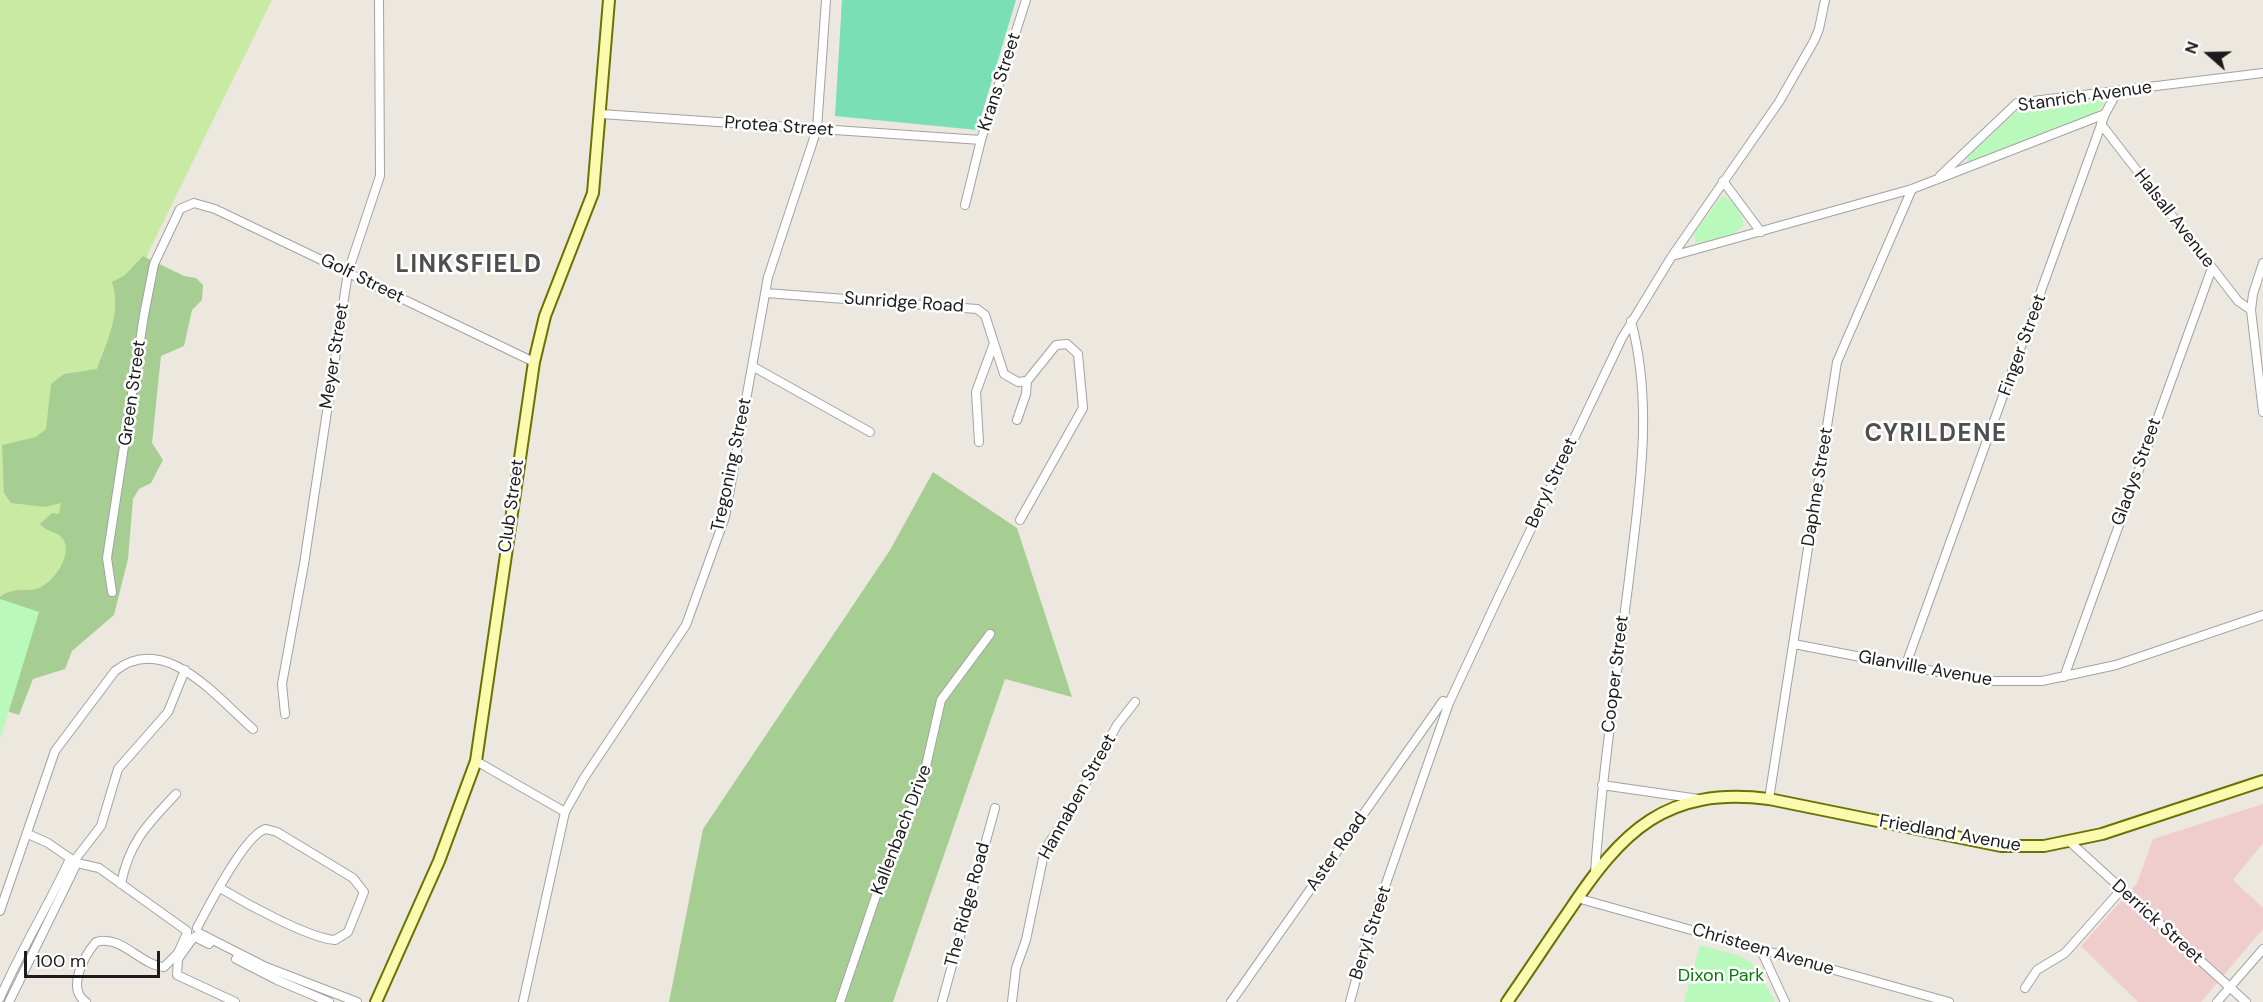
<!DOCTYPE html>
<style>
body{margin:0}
#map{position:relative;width:2263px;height:1002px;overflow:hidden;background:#ede8df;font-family:"DM Sans",sans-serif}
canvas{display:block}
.north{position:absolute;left:2179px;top:24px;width:60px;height:60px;-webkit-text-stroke:4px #fff;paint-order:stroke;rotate:290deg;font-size:16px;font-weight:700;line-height:24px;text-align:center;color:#1b1b1b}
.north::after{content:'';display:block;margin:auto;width:21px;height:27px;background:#1b1b1b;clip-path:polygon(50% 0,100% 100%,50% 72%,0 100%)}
.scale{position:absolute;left:24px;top:951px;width:136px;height:27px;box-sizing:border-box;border:3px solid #1b1b1b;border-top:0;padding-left:8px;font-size:18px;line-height:21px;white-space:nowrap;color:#1b1b1b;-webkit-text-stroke:4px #fff;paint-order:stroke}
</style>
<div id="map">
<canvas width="2263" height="1002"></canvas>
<div class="north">N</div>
<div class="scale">100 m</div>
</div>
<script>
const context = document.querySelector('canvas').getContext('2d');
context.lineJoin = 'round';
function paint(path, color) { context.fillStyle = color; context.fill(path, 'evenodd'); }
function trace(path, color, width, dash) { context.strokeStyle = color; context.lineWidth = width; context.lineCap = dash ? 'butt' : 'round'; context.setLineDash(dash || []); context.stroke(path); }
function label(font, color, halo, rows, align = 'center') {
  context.font = font + ' "DM Sans",sans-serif'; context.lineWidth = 5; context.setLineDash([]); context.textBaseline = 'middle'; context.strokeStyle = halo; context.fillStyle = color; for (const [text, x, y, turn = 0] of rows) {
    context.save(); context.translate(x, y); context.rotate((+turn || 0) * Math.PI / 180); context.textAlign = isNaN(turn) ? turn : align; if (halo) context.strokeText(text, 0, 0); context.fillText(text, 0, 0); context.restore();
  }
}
const commercial = new Path2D(`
 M2263,804V843L2233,880L2263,908V929L2201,1002H2138L2081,946L2137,883L2153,839Z`);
const grass = new Path2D(`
 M0,0H272L149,251L126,329L81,551L27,605L0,597Z`);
const forest = new Path2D(`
 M143,256L184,276L196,278L203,285L202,300L192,310L184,346L161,356L152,443L163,460L151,483L139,489L133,499L128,559L114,615L72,651L65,669L33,679L19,715L0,709V597C16,585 26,594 41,587C55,580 73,554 63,539C58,531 47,533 40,524L52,513L59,514L61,503L46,507L11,503L4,493L2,445L36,437L46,429L51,384L64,374L97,369C107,341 122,312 112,282L125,275Z
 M933,472L1017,528L1072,697L1005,679L893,1002H669L703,829L890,550Z`);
const park = new Path2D(`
 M2102,99L2104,104L2094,115L1967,163V157L2018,110Z
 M1722,196C1733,199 1745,214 1743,226C1734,237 1708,245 1695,242L1694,233Z
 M0,599L39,612L0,740Z
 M1700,945C1752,959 1750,953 1775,1002H1684Z`);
const pitch = new Path2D(`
 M842,0H1016L977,130L835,116Z`);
const street = new Path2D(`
 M601,114L981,140L1026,0
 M2101,124L2238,301L2251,310
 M1940,176L2017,103L2263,73
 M1723,181L1761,232
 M965,205L981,140
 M1672,256L1912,189L2105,114
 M2263,263L2253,294L2251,310L2263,412
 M766,293L977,309L985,315L1004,374L1018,382L1027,381L1056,345L1067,344L1078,354L1083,408L1020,520
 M752,366L870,432
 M1017,420L1026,394L1027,381
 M979,442L976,392L994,343
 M112,592L107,558L144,315L154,264L180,209L194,203L215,209L534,362
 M1794,644L1985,681H2042L2116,665L2263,615
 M1905,667L2105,114L2117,92
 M2064,677L2212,268
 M285,714L282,684L304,564L348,272L380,176L379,0
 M476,761L565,812
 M1602,785L1699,799
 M1769,799L1837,362L1912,189
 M28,834L48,843L77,863L99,868L187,931
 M2070,842L2246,1002
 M74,861L101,826L118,769L168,712L185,670
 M1595,872C1602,774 1617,676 1629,579C1639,493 1654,406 1631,321
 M121,884C129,842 148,824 176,794
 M1577,898L1949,1002
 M0,911L55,751L115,671C165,631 217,698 253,729
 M197,928C208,907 246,833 266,829L277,832L353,878L364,892L348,932L335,940C308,938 245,903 220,888
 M199,933L266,967L357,1002
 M195,937L209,944
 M193,938L178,959L177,975L235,1002
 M1760,948L1785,1002
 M236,959L277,980L329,1002
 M2025,988L2037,970L2065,953L2121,890
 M0,998C21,950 48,906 70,859
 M9,1002L77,863
 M86,1002C66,989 84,956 96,942C121,934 140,965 164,967L178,953L187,933
 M523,1002L565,812L584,778L686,625L725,517L768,277L817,129L826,0
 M840,1002L879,887L921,788L941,700L990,634
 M942,1002L995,808
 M1012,1002L1016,968L1026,940L1045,849L1074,805L1117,725L1135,702
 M1231,1002L1443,701L1449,703
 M1350,1002L1367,938L1449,703L1498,598L1622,338L1672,256L1779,102L1814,41L1819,29L1825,0
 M2217,1002L2263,949`);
const secondary = new Path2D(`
 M376,1002L439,861L476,761L534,362L545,316L593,193L609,0
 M1507,1002C1528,972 1548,941 1569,911C1622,831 1666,786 1769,799L2001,846H2044L2102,834L2263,781`);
const streetNames = [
 ["Krans Street",1000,82,-72],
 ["Stanrich Avenue",2085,97,-8],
 ["Protea Street",779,127,4],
 ["Halsall Avenue",2174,219,52],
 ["Golf Street",362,279,26],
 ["Sunridge Road",904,303,4],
 ["Finger Street",2023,345,-70],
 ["Meyer Street",335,356,-81],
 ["Green Street",133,393,-82],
 ["Tregoning Street",732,465,-78],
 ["Gladys Street",2137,472,-70],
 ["Beryl Street",1552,483,-65],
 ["Daphne Street",1818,487,-81],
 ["Club Street",512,506,-82],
 ["Glanville Avenue",1925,669,10],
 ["Cooper Street",1616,674,-83],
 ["Hannaben Street",1078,797,-61],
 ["Kallenbach Drive",902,830,-69],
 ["Friedland Avenue",1950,834,10],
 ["Aster Road",1337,852,-55],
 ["The Ridge Road",968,905,-75],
 ["Derrick Street",2157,922,42],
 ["Beryl Street",1371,933,-72],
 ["Christeen Avenue",1763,950,16]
];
const parkNames = [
 ["Dixon Park",1721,976]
];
const districtNames = [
 ["LINKSFIELD",469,266],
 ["CYRILDENE",1936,435]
];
paint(commercial, '#efcdcd');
paint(grass, '#c8eaa2');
paint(forest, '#a6ce92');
paint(park, '#b9fabc');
paint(pitch, '#7adfb4');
trace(street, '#a2a2a2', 10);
trace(secondary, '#6a7202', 14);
trace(street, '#fff', 8);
trace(secondary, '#fafbaf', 10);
label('18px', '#1b1b1b', '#fff', streetNames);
label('18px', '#08790d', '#fff', parkNames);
context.letterSpacing = '1.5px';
label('bold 24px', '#4e4e4e', '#fff', districtNames);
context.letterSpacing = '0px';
</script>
